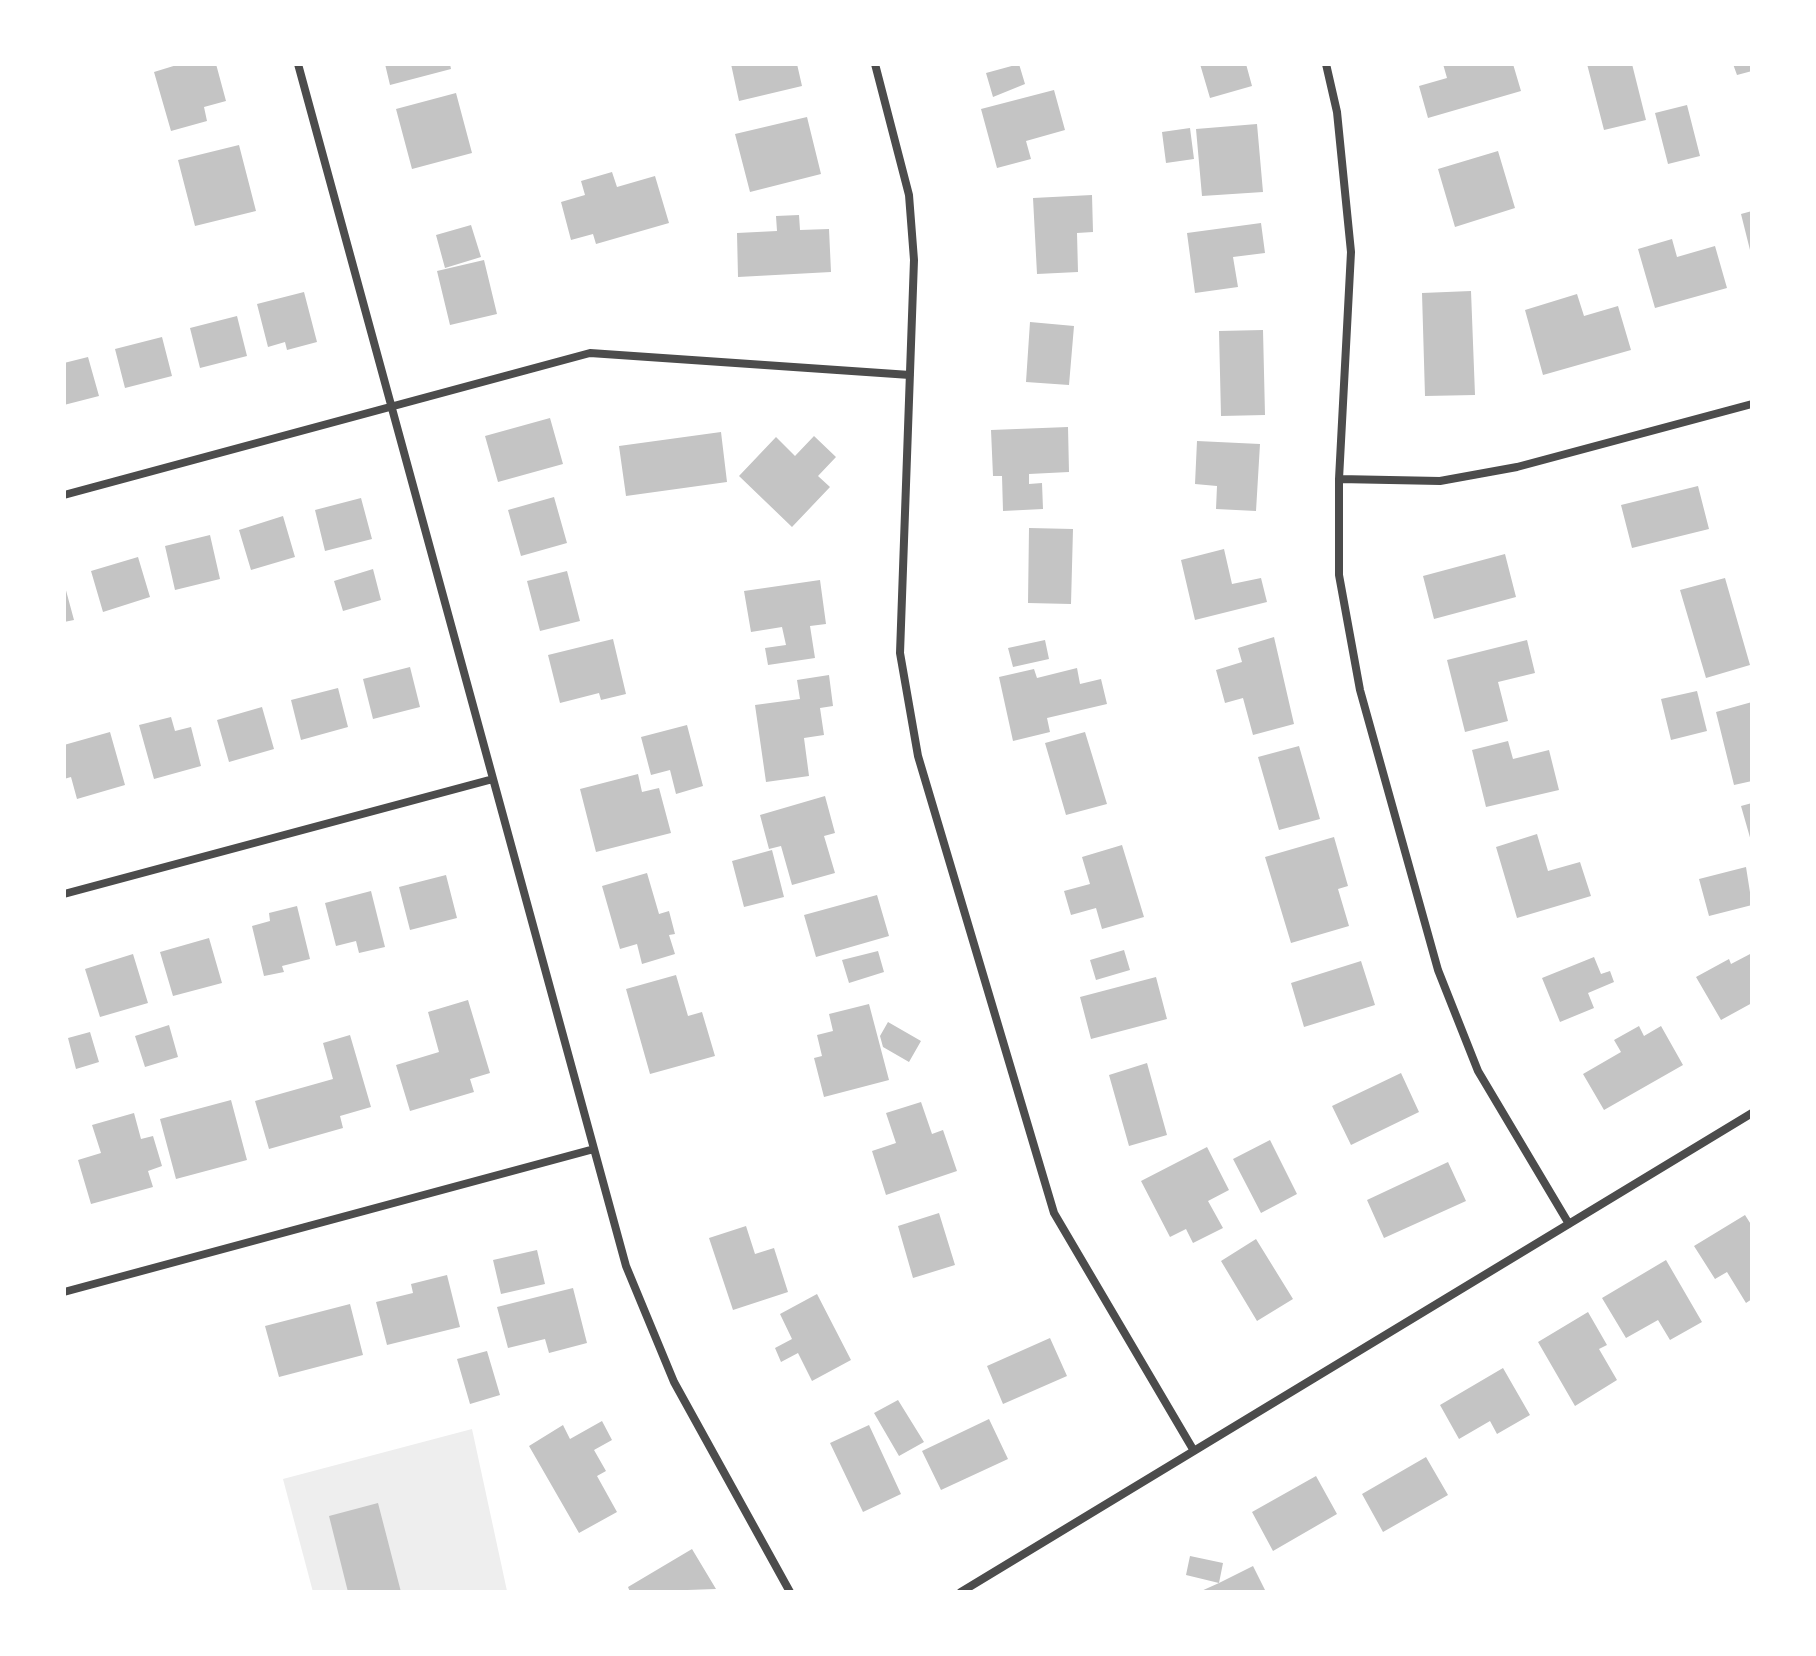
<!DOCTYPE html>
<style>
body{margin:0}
#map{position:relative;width:1816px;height:1656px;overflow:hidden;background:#fff;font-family:"Alegreya Sans",sans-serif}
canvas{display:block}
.frame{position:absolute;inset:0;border:66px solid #fff;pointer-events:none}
</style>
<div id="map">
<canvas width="1816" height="1656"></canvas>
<div class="frame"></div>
</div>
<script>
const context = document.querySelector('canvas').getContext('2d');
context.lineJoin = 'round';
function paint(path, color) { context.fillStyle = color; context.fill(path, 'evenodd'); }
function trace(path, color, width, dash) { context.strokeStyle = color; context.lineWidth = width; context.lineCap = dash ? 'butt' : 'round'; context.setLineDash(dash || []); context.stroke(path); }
const green = new Path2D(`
 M472,1429L507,1591L313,1592L283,1479Z`);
const building = new Path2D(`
 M180,64H216L226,101L204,107L207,121L171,131L154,72Z
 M385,64H450L451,69L390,85Z
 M731,64H797L802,86L739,101Z
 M1019,64L1025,84L993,97L986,73Z
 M1200,64H1246L1252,86L1210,98Z
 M1443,64H1513L1521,91L1428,118L1419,86L1447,78Z
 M1587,64H1632L1646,120L1604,130Z
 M1733,64H1752V71L1737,75Z
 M1054,90L1065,130L1026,141L1031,159L997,168L981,109Z
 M456,93L472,153L412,169L396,109Z
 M1687,105L1700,156L1668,164L1655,113Z
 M807,117L821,174L750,192L735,134Z
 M1257,124L1263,192L1202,196L1196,129Z
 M1190,128L1194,159L1166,163L1162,132Z
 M239,145L256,211L195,226L178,160Z
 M1498,151L1515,208L1455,227L1438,169Z
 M612,172L617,187L655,176L669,223L596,244L593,234L571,240L561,202L585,195L581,181Z
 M1092,195L1093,232L1077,233L1078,272L1037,274L1033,198Z
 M1752,211V254H1751L1741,214Z
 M799,215L800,230L829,229L831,272L738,277L737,233L777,231L776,216Z
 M1261,223L1265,253L1233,257L1238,287L1195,293L1187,233Z
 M471,225L481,257L445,268L436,235Z
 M1672,239L1677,257L1715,246L1727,288L1655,308L1638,249Z
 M484,260L497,314L450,325L437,271Z
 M1471,291L1475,395L1425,396L1422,293Z
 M304,292L317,342L287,350L285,342L268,347L257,304Z
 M1577,294L1584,316L1618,306L1631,350L1543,375L1525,310Z
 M237,316L247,356L200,368L190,328Z
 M1030,322L1074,326L1069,385L1026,382Z
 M1263,330L1265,415L1221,416L1219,331Z
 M162,337L172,376L125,388L115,349Z
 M88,357L99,396L64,405V363Z
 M550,418L563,464L498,482L485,436Z
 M1068,427L1069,472L1029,474V484L1042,483L1043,509L1003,511L1002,476H993L991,430Z
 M721,432L727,482L626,496L619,446Z
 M814,436L836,457L818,476L830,487L792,527L739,476L776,437L795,456Z
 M1197,441L1260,444L1256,511L1216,509L1217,486L1195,484Z
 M1698,486L1709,529L1632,548L1621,505Z
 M554,497L567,543L521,556L508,510Z
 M361,498L372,539L325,551L315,510Z
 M283,516L295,557L251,570L239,530Z
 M1029,528L1073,529L1071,604L1028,603Z
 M210,535L220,579L175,590L165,546Z
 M1224,549L1232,584L1261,578L1267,602L1195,620L1181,560Z
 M1505,554L1516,597L1434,619L1423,576Z
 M138,557L150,597L103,612L91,571Z
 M373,569L381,600L343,611L334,581Z
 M567,571L580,621L540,631L527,581Z
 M1725,578L1750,665L1706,678L1680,590Z
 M820,580L826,624L810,626L815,658L768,665L765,648L786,645L782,627L751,632L744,591Z
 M64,583L74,620L64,622Z
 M1274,637L1294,724L1253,735L1243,698L1225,703L1216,670L1242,662L1238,648Z
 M613,639L626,694L601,700L599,693L560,703L548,655Z
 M1045,640L1049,659L1013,667L1008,648Z
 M1527,640L1535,673L1498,682L1508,721L1465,732L1447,660Z
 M410,667L420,707L373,719L363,679Z
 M1077,668L1080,684L1101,679L1107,704L1047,718L1050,732L1013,741L999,677L1034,669L1037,678Z
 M829,675L833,706L820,708L824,735L804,738L809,776L766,782L755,705L800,699L797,680Z
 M338,688L348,727L301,740L291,700Z
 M1697,691L1707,731L1671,740L1661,699Z
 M1752,702V781L1734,785L1716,712Z
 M262,707L274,749L229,762L217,720Z
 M171,717L175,731L191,727L201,766L154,779L139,725Z
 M687,725L703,786L676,794L670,770L651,775L641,737Z
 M110,732L125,785L77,799L71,777L64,779V745Z
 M1085,732L1107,804L1066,815L1045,743Z
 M1508,741L1513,759L1549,750L1559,790L1486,807L1472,750Z
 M1299,746L1320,819L1279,830L1258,757Z
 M638,774L642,792L659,788L671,833L596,852L580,789Z
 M825,796L835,833L824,836L835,873L792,885L781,846L769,849L760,815Z
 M1752,803V841H1751L1741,806Z
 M1537,834L1548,871L1580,862L1591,896L1517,918L1496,847Z
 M1334,837L1348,886L1338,889L1349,926L1291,943L1265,857Z
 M1122,845L1144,917L1102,929L1096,908L1071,915L1064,891L1090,884L1082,857Z
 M772,850L784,897L744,907L732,861Z
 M1746,867L1752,905L1709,916L1699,879Z
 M647,873L659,914L669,911L675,934L669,935L675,954L642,964L637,944L620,949L602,886Z
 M446,875L457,918L410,930L399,887Z
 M371,891L385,947L359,953L356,941L336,946L325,903Z
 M877,895L889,936L816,957L804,915Z
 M297,906L310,959L282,966L284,972L264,976L252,926L270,921L269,913Z
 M209,938L222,983L173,996L160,952Z
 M1124,950L1130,970L1096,980L1090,960Z
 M878,951L884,972L849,983L842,960Z
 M1752,953V1003L1721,1020L1696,977L1729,959L1731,964Z
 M133,954L148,1003L100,1017L85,969Z
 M1594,957L1601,974L1610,971L1614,982L1588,993L1594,1008L1560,1022L1542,978Z
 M1361,961L1375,1005L1304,1027L1291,983Z
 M676,975L688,1016L702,1012L715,1056L650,1074L626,989Z
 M1156,977L1167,1019L1091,1039L1080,997Z
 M468,1000L490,1073L470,1079L474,1092L410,1111L396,1065L439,1052L428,1012Z
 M869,1004L889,1080L824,1097L814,1058L822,1056L817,1035L833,1031L829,1014Z
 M888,1022L921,1041L909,1062L883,1047L880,1036Z
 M169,1025L178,1057L145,1067L135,1036Z
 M1639,1026L1644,1036L1661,1026L1683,1065L1604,1110L1583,1074L1621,1052L1614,1040Z
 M90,1032L99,1062L76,1069L68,1038Z
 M350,1035L371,1107L340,1116L343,1128L269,1149L255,1101L333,1079L323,1043Z
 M1147,1063L1167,1135L1129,1146L1109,1075Z
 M1401,1073L1419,1112L1351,1145L1332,1106Z
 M231,1100L247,1160L176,1179L160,1119Z
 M921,1102L932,1134L943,1130L957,1171L886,1195L872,1151L896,1143L886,1113Z
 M134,1113L141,1139L153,1136L162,1166L148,1171L153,1187L91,1204L78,1160L101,1153L92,1125Z
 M1270,1140L1297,1194L1261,1213L1233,1159Z
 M1207,1147L1229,1190L1208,1201L1223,1228L1193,1243L1186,1229L1170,1237L1141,1181Z
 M1448,1162L1466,1201L1384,1238L1367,1200Z
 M939,1213L955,1265L913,1278L898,1226Z
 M1745,1215L1752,1226V1299L1746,1303L1727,1272L1715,1279L1694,1246Z
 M746,1226L755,1254L774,1248L788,1292L733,1310L709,1238Z
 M1256,1239L1293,1299L1257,1321L1221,1261Z
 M537,1250L545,1284L501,1294L493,1260Z
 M1666,1260L1702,1322L1670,1340L1658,1320L1626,1338L1602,1298Z
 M447,1275L460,1327L387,1345L376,1302L413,1293L411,1284Z
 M573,1288L587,1343L549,1353L545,1339L508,1348L497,1307Z
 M817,1294L851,1360L812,1381L798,1353L781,1362L775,1348L792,1339L780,1314Z
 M350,1304L363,1355L279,1377L265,1326Z
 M1588,1312L1607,1345L1599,1349L1617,1380L1575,1406L1538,1342Z
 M1050,1338L1067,1376L1003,1404L987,1366Z
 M487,1351L500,1395L470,1404L457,1359Z
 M1503,1368L1530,1415L1497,1434L1490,1421L1459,1439L1440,1405Z
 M898,1400L924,1442L899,1456L874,1413Z
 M989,1419L1008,1459L941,1490L922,1451Z
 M602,1421L612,1440L594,1450L606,1471L597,1476L617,1512L579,1533L529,1446L563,1425L570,1439Z
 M869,1425L901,1494L863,1512L830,1443Z
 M1426,1457L1448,1495L1383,1532L1362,1494Z
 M1316,1476L1337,1514L1273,1551L1252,1512Z
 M378,1503L401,1592H348L329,1516Z
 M692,1549L716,1589L630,1592L628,1587Z
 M1190,1556L1223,1563L1219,1583L1186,1575Z
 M1253,1566L1266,1592H1199L1219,1583Z`);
const minor = new Path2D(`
 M298,64L626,1266L674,1382L790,1592
 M875,64L909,195L914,260L900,653L918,756L1054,1213L1194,1451
 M1326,64L1337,112L1351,252L1339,479V575L1360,690L1438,970L1478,1071L1569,1224
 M1339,479L1440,481L1517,467L1752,404
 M64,495L590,353L910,375
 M64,894L493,779
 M64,1292L594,1149
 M961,1592L1752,1113`);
paint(green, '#eee');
paint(building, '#c4c4c4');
trace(minor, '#4c4c4c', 8);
</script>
